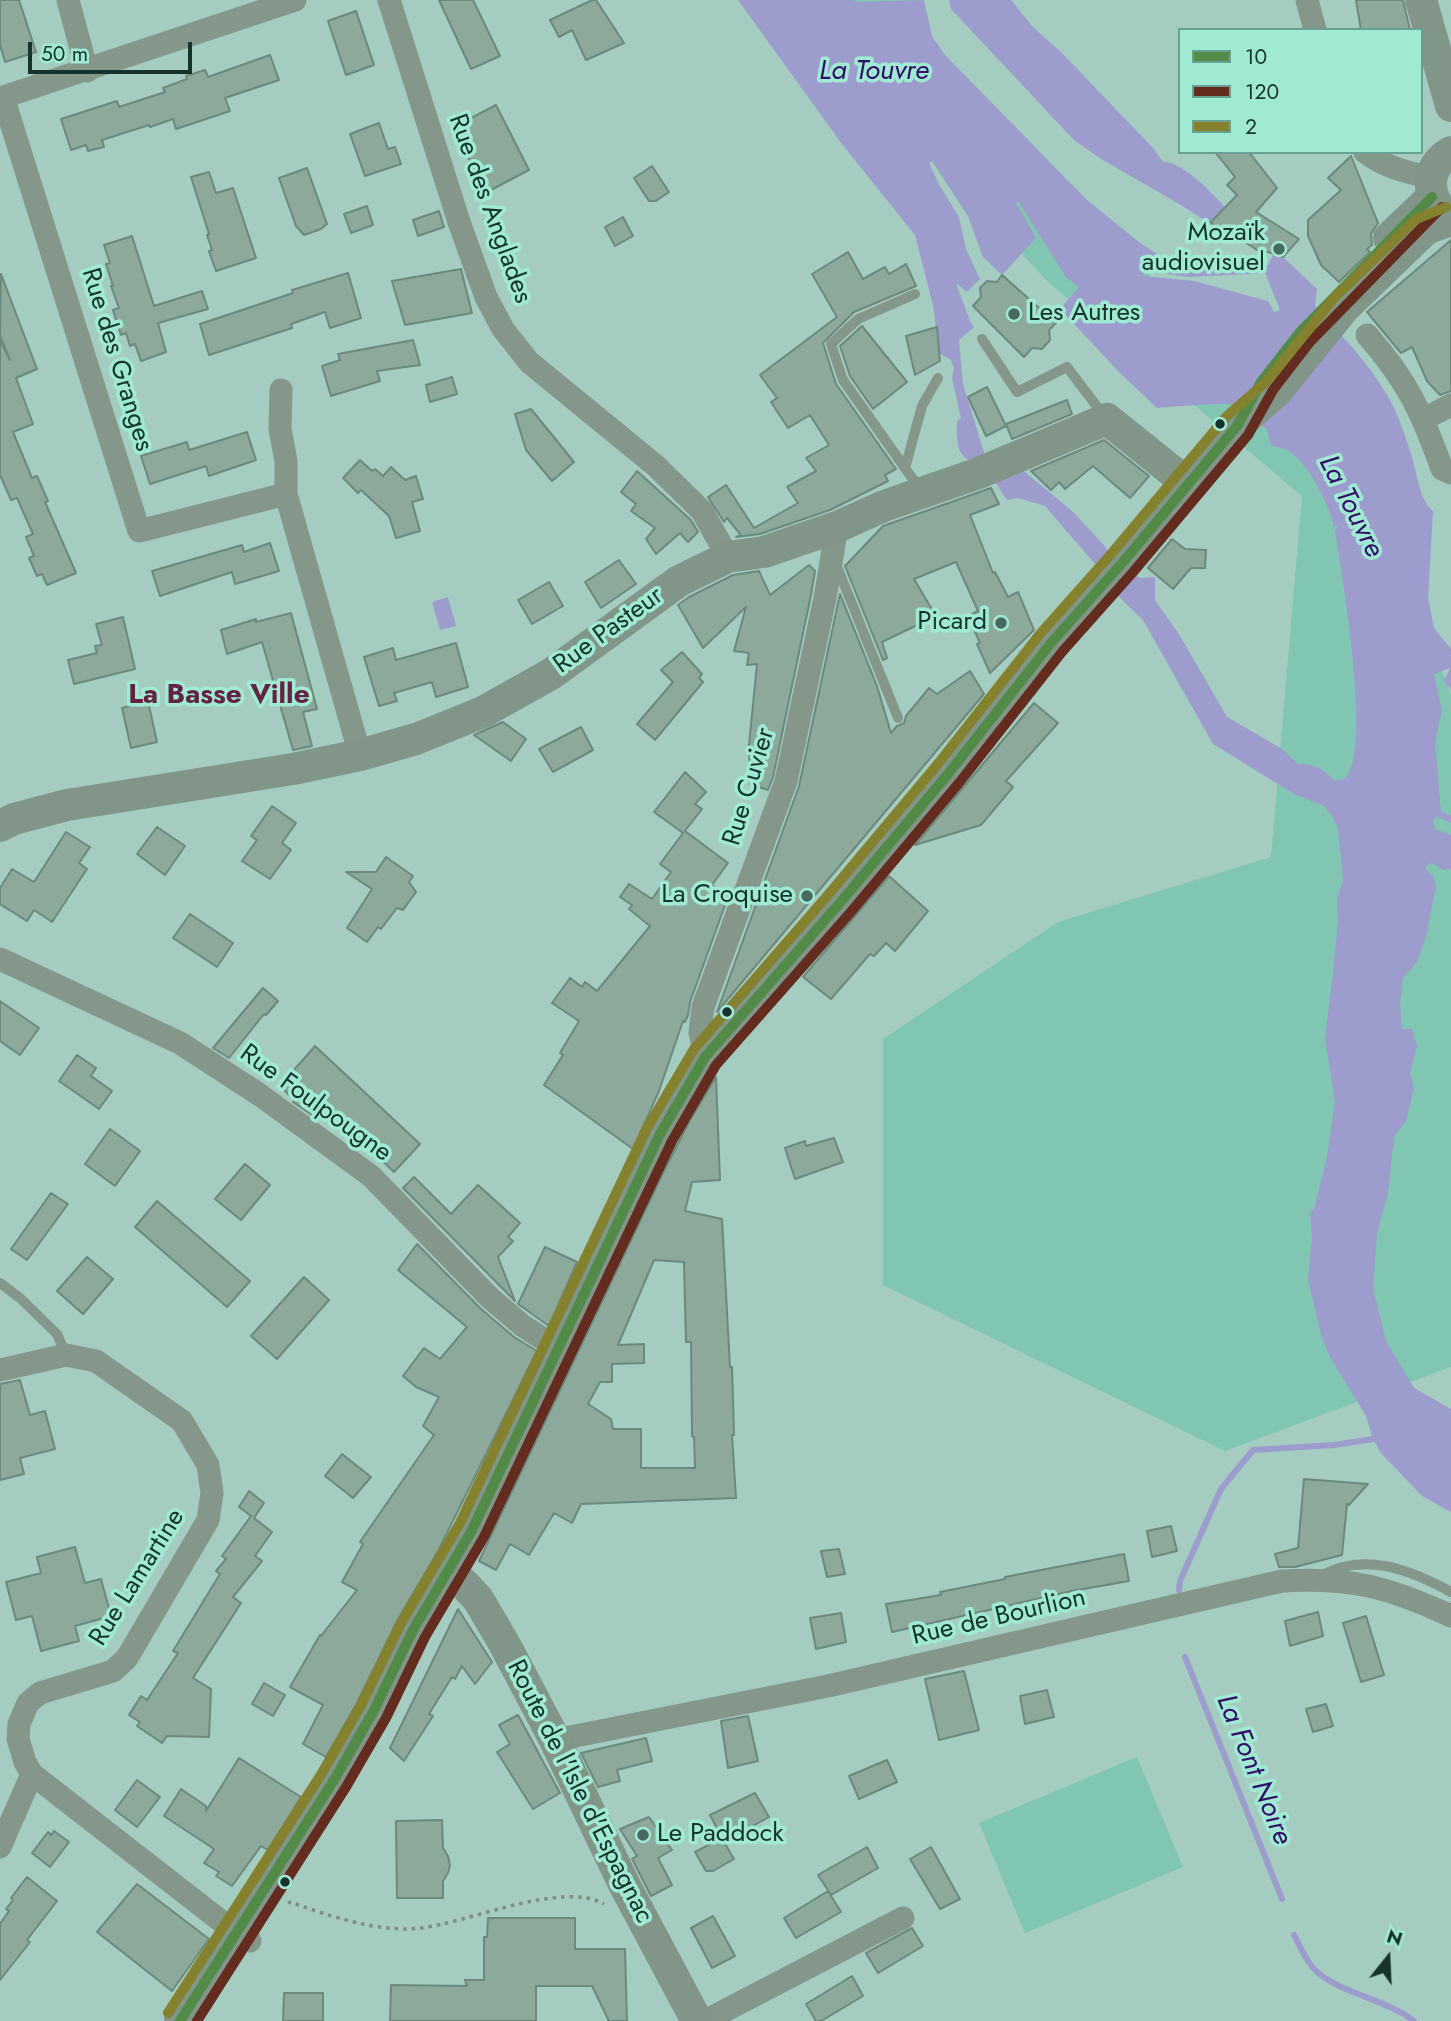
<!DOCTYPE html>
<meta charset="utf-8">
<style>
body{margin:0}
#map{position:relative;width:1451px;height:2021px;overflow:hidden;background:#a4ccc0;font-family:Jost,sans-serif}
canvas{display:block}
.legend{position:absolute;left:1178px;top:28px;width:245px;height:126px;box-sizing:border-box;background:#a0ead4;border:2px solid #68a191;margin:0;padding:9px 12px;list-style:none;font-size:21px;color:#15342c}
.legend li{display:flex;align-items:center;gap:14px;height:35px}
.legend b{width:35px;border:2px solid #68a191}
.north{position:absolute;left:1353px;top:1923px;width:70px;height:70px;-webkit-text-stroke:5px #a0ead4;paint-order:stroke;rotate:18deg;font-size:19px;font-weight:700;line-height:28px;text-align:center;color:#15342c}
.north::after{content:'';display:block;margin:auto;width:24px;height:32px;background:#15342c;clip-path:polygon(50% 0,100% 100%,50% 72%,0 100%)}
.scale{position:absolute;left:28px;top:42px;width:164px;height:32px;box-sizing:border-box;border:4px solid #15342c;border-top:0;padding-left:9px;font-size:21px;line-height:24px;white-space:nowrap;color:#15342c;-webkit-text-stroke:5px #a0ead4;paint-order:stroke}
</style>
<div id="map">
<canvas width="1451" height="2021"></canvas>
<ul class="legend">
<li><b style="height:9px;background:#528b47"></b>10</li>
<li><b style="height:9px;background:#632c1e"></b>120</li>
<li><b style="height:9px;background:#84812f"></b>2</li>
</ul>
<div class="north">N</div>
<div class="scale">50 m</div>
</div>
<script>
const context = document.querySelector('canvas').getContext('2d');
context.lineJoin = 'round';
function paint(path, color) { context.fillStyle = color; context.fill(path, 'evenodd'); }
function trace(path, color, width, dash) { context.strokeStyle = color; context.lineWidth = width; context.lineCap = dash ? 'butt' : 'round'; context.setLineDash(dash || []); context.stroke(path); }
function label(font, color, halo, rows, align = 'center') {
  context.font = font + ' Jost,sans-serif'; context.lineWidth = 7; context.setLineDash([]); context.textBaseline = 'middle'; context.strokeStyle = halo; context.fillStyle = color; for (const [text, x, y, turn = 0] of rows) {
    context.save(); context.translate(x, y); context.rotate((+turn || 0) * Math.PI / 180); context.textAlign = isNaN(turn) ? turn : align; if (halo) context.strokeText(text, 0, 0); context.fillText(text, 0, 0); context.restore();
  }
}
const green = new Path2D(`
 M789,0H917V40L1132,257L1397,545L1451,696V1367L1225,1451L883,1285V1039L1058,922L1271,857L1302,496L1047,281Z
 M1137,1757L1183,1867L1025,1933L979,1823Z`);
const water = new Path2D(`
 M738,0H853L858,2L924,0L932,36L945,55L1086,199L1140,243L1166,260L1216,264L1268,265L1273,255L1283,257L1317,289L1315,306C1341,335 1368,362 1387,395C1398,413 1404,432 1410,451C1417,469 1418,499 1433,511L1428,598L1434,628L1451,649V690L1444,681L1450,668L1434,674L1442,710L1435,743L1441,811L1451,816V823L1438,817L1433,820L1435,829L1451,835V869L1444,870L1432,863L1427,865L1425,869L1433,876L1436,886L1426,937L1417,962L1403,978L1400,1002L1402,1029H1412L1417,1046L1410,1074L1414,1088L1406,1121L1394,1137L1388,1193L1377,1234L1373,1288L1386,1341L1414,1388L1451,1409V1512L1422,1496L1381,1453L1373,1439L1366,1416L1330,1357L1321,1335L1308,1279L1312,1238L1310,1212L1314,1209L1327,1157L1335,1102L1325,1039L1333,973L1338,921L1337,898L1343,881L1338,828L1332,816L1324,806L1294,794L1213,744L1143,620L1122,600L1101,571L1045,506L1018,498L1007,500C1002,493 997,483 991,477C966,453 955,464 957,421L961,418L952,378L954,368L951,360L939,353L933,305L915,235L842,144ZM932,161L968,216L983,257L1002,275L1036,238L1016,203L1018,201L1066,277L1079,287L1060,309L1119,372L1157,408L1209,404H1230L1267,429L1271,445C1276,447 1283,448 1287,450C1308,462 1329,504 1334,527L1339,526L1335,531C1342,578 1372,744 1346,778L1334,781C1325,769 1313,763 1298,764L1282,749L1227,717L1180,636L1155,600V577L1140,578L1113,558L1104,545L1071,510L1020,468L986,459L963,384L959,340L974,327L970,321L956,283L967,292L980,279L966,249L959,217L940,186L929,163ZM1144,270L1188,277L1265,273L1280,310L1274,312L1268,301L1194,281L1144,276Z
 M949,0H1011L1033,27L1062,53L1153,148L1162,161C1190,165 1215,198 1235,217L1221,231L1181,205L1101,159L1074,140L951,9Z
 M448,597L456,626L440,630L432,602Z`);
const stream = new Path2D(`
 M1179,1590L1180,1581L1221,1489L1253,1450L1334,1445L1373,1439
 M1185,1657L1282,1899
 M1294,1935C1300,1946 1306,1961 1314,1969C1336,1992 1386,1999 1414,2021`);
const building = new Path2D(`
 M0,0H19L36,52L5,62L0,45Z
 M439,0H473L500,56L471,69Z
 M592,0H596L624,43L586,60L572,30L559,37L550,20Z
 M1356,0H1403L1410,30H1361Z
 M356,11L374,65L346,75L328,21Z
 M270,55L279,80L225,98L230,111L176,129L173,119L150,127L149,125L102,140L104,147L88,151L86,145L71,150L61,119L117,101L119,107L165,92L163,88L187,79L186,76L205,70L208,77Z
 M496,105L529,170L487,192L452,128Z
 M379,123L388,149L395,147L401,164L365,176L350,134Z
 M1215,152H1249L1277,188L1256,212L1299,239L1283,257L1268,252H1260L1236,236L1230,241L1211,222L1237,195L1227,185L1235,177Z
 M1351,156L1378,223L1371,234L1372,245L1367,249L1370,252L1339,282L1321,265L1308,236V220L1341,190L1328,178Z
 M652,166L669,192L656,201H649L634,178Z
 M307,168L327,224L321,229L304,235L296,226L279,178Z
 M209,172L216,193L233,188L256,258L216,271L209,251L212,250L207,235L209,234L191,177Z
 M367,206L373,225L351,233L344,214Z
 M439,211L444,227L418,236L413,220Z
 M623,217L633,236L615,246L605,227Z
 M132,236L154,306L202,291L208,309L158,323L166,352L141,361L135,344L130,346L126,333L121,335L113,310L119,308L111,286H113L106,264L110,263L104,245Z
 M1451,240V391L1440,395L1427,381L1412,347L1401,353L1367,312Z
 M848,252L863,279L885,267L889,274L906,264L916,286L854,312L823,343L836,384L896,469L885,475L888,481L830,510L760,534L736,537L741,535L727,518L724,522L708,497L726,485L754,528L798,503L787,487L816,471L806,458L829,445L810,415L788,428L771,402L777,398L760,375L837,317L812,274Z
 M461,269L472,313L405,325L392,281Z
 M348,273L361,318L330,328L325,312L291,324L292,328L209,355L200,324L293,293L292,290Z
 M1,274L37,369L16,378L33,424L13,432L32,478L37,476L48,501L45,502L76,573L47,585L42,574L37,576L29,558L34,556L26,537L33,534L17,498L11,500L0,475V340L10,360L0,336Z
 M1002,275L1056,323L1049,330L1050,340L1042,349L1032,348L1024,357L973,306L981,297L980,288L987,281L997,282Z
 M862,326L907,382L873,409L850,376L840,346Z
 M937,327L940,361L915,375L906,336Z
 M413,340L420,365L377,371L380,381L331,396L322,366L340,360L338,354Z
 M452,377L457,394L430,402L426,385Z
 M987,387L1006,426L986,436L968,397Z
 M1067,400L1072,414L1012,439L1006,424Z
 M531,409L574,462L552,481L526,450L515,414Z
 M247,432L256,460L209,476L206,466L150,484L141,456L187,442L189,450Z
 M1104,440L1149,476L1130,498L1093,466L1065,489L1059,482L1051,490L1031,471Z
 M360,460L372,471L375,469L383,476L391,467L405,480L416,476L423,499L412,502L420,531L396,538L389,516L361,490L358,493L343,478Z
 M637,471L691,520L698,532L688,542L680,533L656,554L646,539L655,528L631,511L636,504L621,492Z
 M991,488L999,504L970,515L993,573L995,572L1008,597L1018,592L1034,630L990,673L977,644L980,643L968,616L978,611L956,562L914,579L936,616L882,642L887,658L883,660L845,566L883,526Z
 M1172,539L1185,549L1206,550L1205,568H1191L1173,589L1148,568Z
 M270,543L279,571L235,584L232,572L160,596L152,571L242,545L244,552Z
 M619,560L636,584L601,608L585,582Z
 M809,565L815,571L811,595L773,777L768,790L750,784L749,745L757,664L747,665L749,653L734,651L746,607L703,648L678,605L689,597L733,575L759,571L770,595Z
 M549,582L563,606L532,624L518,600Z
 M840,594L877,686L891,733L897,726L904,723L906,716L929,688L937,694L970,671L984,694L717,1012L799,786Z
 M291,613L317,709L303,712L312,746L293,750L262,642L227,654L221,630L256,619V622Z
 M123,617L135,669L74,684L68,660L97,653L95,646L102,645L96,624Z
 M456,643L468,687L436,697L432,682L394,693L397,701L379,706L364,657L393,648L396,660Z
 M682,652L702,674L699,678L703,682L655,740L637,724L673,682L661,670Z
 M148,701L157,742L131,748L122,708Z
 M1034,703L1058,723L1006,781L1013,787L981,825L915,845Z
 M503,722L526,739L511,761L474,735Z
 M581,727L593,750L553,772L539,749Z
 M685,772L706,792L695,804L702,809L685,831L728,863L712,885L728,897L690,1002L688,1015L685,1022L683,1021L659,1091L633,1149L544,1085L563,1055L560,1053L579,1021L552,1003L570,978L582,987L585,982L597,991L650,926L629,909L632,905L620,897L629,884L652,899L671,872L660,864L683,833L654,812Z
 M272,806L296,823L282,843L291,850L270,879L242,861L257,840L251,836Z
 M157,827L185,846L165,875L137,854Z
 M66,832L90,847L79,863L87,869L52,922L34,910L27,921L0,904V888L12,869L34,882Z
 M386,857L413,876L409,882L416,892L403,910L397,908L381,929L378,927L367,942L347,928L372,889L346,872H376Z
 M889,876L928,911L895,951L886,943L874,956L870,954L831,999L803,977Z
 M190,914L233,943L217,967L173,938Z
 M263,988L278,1001L266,1015L264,1014L229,1058L213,1048Z
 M0,1001L39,1028L20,1055L0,1041Z
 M315,1046L420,1144L394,1172L322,1103L312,1115L293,1102L294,1100L280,1086Z
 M77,1055L96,1068L91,1076L112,1091L99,1109L59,1081Z
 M716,1077L720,1180L692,1182L685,1211L722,1219L730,1367H732L734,1435H732L736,1498L581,1504L572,1523L554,1513L529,1555L510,1544L496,1570L479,1561L662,1175L690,1120ZM654,1260L684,1262L686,1342H691L692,1436L694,1437L695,1468H641V1429H613L611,1419L588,1404L600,1382H612V1364L644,1363V1344L618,1345Z
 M110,1129L140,1151L115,1186L85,1164Z
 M834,1138L843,1162L795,1179L785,1148L805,1141L806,1146Z
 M245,1164L270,1185L241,1220L215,1199Z
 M414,1177L451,1214L478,1185L520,1223L508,1237L513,1241L498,1257L515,1301L403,1188Z
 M51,1193L68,1204L27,1260L11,1249Z
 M157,1201L250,1281L227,1307L135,1227Z
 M417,1244L481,1309L514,1337L537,1351L438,1551L397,1621L357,1703L326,1757L303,1744L323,1705L290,1687L320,1635L321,1636L357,1590L342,1582L363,1544L360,1542L434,1435L423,1426L439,1397L416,1387L403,1376L424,1348L440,1359L467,1327L398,1270Z
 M545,1247L577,1262L549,1326L518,1304Z
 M87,1257L113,1279L83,1314L57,1291Z
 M304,1277L329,1300L277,1359L251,1336Z
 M20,1380L30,1415L45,1411L55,1449L20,1458L24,1474L0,1480V1384Z
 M342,1454L371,1477L353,1498L325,1476Z
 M1304,1479L1368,1484L1349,1505L1347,1504L1342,1555L1295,1567H1279L1275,1554L1298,1548Z
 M249,1491L264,1503L254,1518L272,1532L255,1556L262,1561L233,1597L241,1603L193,1678L211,1689L209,1737L167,1736L162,1743L137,1726L140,1722L129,1715L141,1696L147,1700L178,1653L173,1651L220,1574L216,1571L226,1559L222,1556L251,1516L239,1507Z
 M1171,1526L1177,1551L1152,1557L1147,1531Z
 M75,1547L85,1583L101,1579L111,1616L75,1626L79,1641L41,1651L32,1616L16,1620L6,1582L41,1573L37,1557Z
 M839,1549L845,1574L827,1577L821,1551Z
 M1124,1554L1129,1581L1072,1591L892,1632L886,1604L941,1595L940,1592L1005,1579V1577Z
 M458,1609L492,1662L475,1684L462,1666L455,1679L452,1677L429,1714L433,1716L404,1761L390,1748Z
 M1318,1612L1323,1636L1290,1646L1285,1621Z
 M841,1613L846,1642L816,1649L810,1618Z
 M1366,1616L1384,1675L1361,1682L1343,1623Z
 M964,1671L979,1730L939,1740L925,1679Z
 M264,1683L285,1695L273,1716L252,1704Z
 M1047,1690L1054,1717L1025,1724L1020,1696Z
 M1326,1704L1333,1726L1313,1732L1306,1709Z
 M518,1715L560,1793L533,1809L497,1752L510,1744L499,1725Z
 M748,1716L758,1761L728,1768L721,1721Z
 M646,1738L652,1761L617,1770L620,1781L598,1787L581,1753Z
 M239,1758L301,1797L268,1850L261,1846L232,1886L216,1876L219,1872L204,1863L214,1849L164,1816L181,1789L206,1806V1811Z
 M887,1760L897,1782L859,1799L849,1776Z
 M137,1780L160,1797L137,1827L115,1810Z
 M755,1793L769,1817L724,1842L734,1859L713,1871H706L695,1852L722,1838L710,1815Z
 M649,1817L672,1850L658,1858L672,1885L651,1896L632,1859L637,1856L620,1829Z
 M442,1820L443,1848L448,1856L450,1865L448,1873L443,1881V1898H397L396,1821Z
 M54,1831L69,1842L50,1867L32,1853L48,1832L51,1835Z
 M867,1847L878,1868L831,1895L818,1875Z
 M931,1847L960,1899L940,1909L910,1859Z
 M27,1877L57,1901L27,1940L30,1942L0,1980V1924L9,1911L6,1909L13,1900L11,1898Z
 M137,1884L209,1939L172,1991L97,1932Z
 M828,1891L841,1912L796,1938L784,1918Z
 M713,1916L735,1956L712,1968L691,1928Z
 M488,1918H575V1949H625L627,2021H609L592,1986H536V2021H390L391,1985L467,1986L465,1980H484V1937H487Z
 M912,1928L923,1946L878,1973L866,1953Z
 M852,1976L863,1996L821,2021H816L806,2004Z
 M284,1993H323V2021H283Z`);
const path = new Path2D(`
 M289,1904L290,1902C330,1916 378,1933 421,1928C467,1923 562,1880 604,1904`);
const lane = new Path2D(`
 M982,339L1017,392L1067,367L1105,417
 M905,468L843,380L831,344L858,319L915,294
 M920,489L905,468L922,406L938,378
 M836,564L898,718
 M0,1283L20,1298L57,1334L66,1355
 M1319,1577C1363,1551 1409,1569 1451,1592`);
const street = new Path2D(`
 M68,0L87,71
 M389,0L459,222L486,297L503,329L529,362L656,466L702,511L728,557
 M1307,0L1315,30
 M1365,152C1384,167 1407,172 1431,178
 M1367,335C1407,380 1422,413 1442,469L1451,473
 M281,390L280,429L286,461V494L360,755
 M1424,419L1451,405
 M286,494L139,531L3,97L295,0
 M0,959L180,1043L260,1095L371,1176L490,1298L523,1326L559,1349
 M705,1057L700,1032L703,1007L786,781L825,598L837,527
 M0,1370L66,1355L96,1361L182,1421L208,1465L212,1493L208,1520L127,1658L113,1671L40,1693L28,1703L19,1724L18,1739L25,1762L32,1774L235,1932L250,1941
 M555,1740L828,1686L1282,1581C1352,1577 1388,1587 1451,1616
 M0,1847L32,1774
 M705,2021L903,1918`);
const secondary = new Path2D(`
 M1421,0L1451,106
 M1443,212C1425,193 1427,165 1451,152
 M1389,238L1432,197
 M0,826L14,819L67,805L293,769L360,755L416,739L483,712L551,674L679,581L728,557L764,552L837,527L884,506L979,473L1107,419L1188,484
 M448,1575L463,1583L478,1599L505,1645L555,1740L624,1884L697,2021
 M180,2021L334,1780L373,1712L413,1630L472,1530L660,1134L705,1057L839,904L948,774L1051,643L1123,562L1237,426L1277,391L1344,308L1426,229L1451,220`);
const bus1 = new Path2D(`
 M180,2021L334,1780L373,1712L413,1630L472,1530L660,1134L705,1057L839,904L948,774L1051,643L1123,562L1237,426L1261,382L1299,333L1432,197`);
const bus2 = new Path2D(`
 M197,2021L346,1787L386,1718L425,1637L484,1537L672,1141L716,1065L850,913L959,783L1062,652L1134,571L1248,435L1273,390L1310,342L1442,207`);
const bus3 = new Path2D(`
 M168,2013L322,1773L361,1705L401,1623L460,1523L647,1128L694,1049L828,895L937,765L1040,634L1112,553L1226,417L1267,381L1334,298L1416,219L1446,207`);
const markers = [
 [1279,249,7,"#476960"],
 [1014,314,7,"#476960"],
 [1220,424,6,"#15342c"],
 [1001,623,7,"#476960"],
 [807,896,7,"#476960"],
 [727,1012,6,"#15342c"],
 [643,1835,7,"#476960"],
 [285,1882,6,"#15342c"]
];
const streetNames = [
 ["Rue des Anglades",489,209,70],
 ["Rue des Granges",116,360,73],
 ["Rue Pasteur",609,631,-36],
 ["Rue Cuvier",750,787,-73],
 ["Rue Foulpougne",315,1104,36],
 ["Rue Lamartine",138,1578,-58],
 ["Rue de Bourlion",999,1618,-13],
 ["Route de l'Isle d'Espagnac",579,1792,63]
];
const poiNames = [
 ["Mozaïk",1265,234],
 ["audiovisuel",1265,264],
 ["Les Autres",1028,314,"left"],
 ["Picard",987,623],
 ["La Croquise",793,896],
 ["Le Paddock",657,1835,"left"]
];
const waterNames = [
 ["La Touvre",874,72],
 ["La Touvre",1350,507,63],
 ["La Font Noire",1253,1770,68]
];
const neighbourhoodNames = [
 ["La Basse Ville",219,696]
];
paint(green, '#81c6b2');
paint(water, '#9c9ccd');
trace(stream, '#9c9ccd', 6);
paint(building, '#8ca99c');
trace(building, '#6c897d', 2);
trace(path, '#7f8d84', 3.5, [3.5, 5]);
trace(lane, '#85968a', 10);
trace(street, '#85968a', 23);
trace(secondary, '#819588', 32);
trace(bus1, '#528b47', 10);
trace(bus2, '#632c1e', 10);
trace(bus3, '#84812f', 10);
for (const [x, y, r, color] of markers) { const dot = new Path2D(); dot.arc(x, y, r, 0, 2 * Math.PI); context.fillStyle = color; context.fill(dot); trace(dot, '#a0ead4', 2.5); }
label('26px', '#15342c', '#a0ead4', streetNames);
label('26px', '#15342c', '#a0ead4', poiNames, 'right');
label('italic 28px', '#320f68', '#a0ead4', waterNames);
label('bold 28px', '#642343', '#a0ead4', neighbourhoodNames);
</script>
